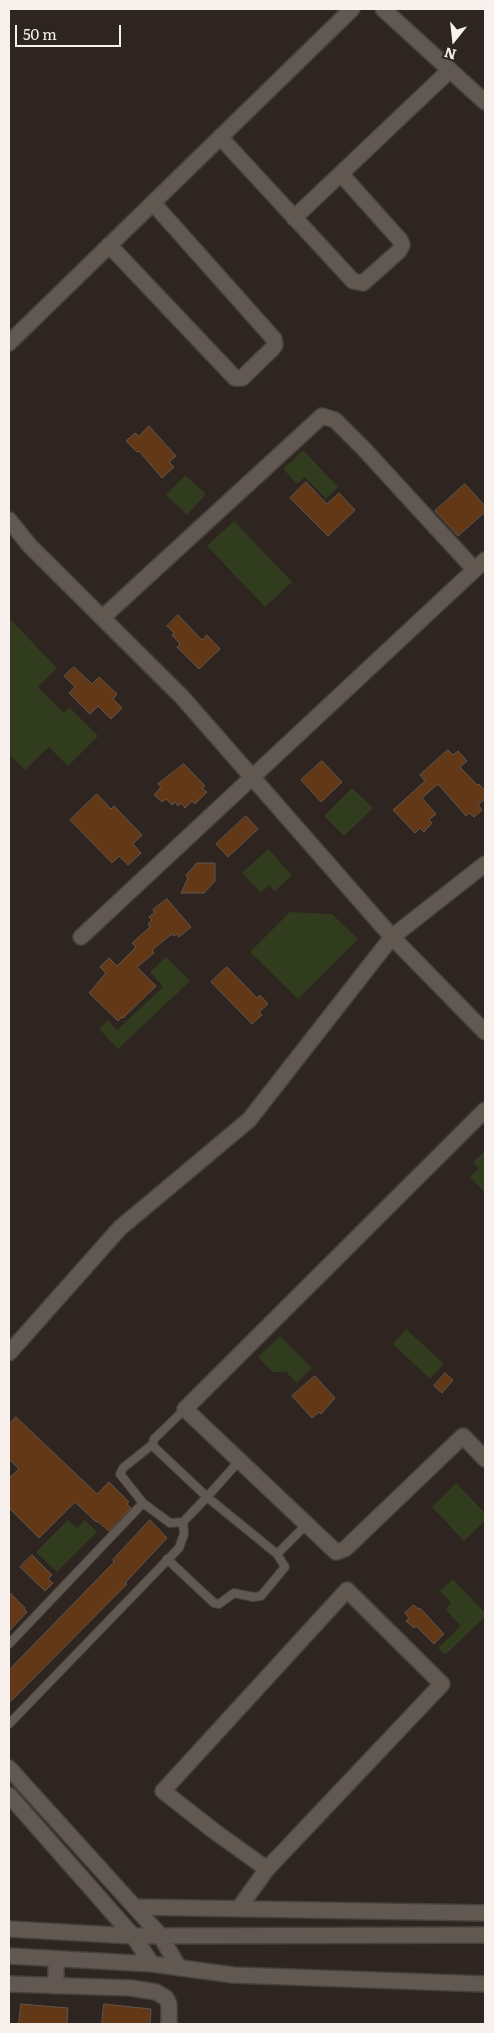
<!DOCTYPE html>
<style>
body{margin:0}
#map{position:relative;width:494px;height:2033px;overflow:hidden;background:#2e2520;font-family:Literata,serif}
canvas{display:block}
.frame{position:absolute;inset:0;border:10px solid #f7f0ed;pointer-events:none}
.north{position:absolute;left:429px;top:15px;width:50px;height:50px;-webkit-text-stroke:4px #2e2520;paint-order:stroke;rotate:196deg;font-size:14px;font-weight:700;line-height:20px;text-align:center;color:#f7f0ed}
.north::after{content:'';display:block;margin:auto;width:18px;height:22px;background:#f7f0ed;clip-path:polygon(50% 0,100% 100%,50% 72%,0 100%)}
.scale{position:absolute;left:15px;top:25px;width:106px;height:22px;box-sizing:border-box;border:2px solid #f7f0ed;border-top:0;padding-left:6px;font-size:15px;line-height:18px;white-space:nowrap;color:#f7f0ed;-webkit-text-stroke:4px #2e2520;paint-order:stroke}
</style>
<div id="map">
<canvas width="494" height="2033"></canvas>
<div class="frame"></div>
<div class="north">N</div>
<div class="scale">50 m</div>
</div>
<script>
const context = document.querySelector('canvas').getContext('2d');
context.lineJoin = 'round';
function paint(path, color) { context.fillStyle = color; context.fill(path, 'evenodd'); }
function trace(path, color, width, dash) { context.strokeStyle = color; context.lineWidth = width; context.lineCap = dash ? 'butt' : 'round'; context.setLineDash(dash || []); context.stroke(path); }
const green = new Path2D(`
 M303,450L338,487L326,499L305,477L297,484L283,469Z
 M185,475L206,494L187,515L166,495Z
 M234,521L292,582L265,607L207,546Z
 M9,618L57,668L38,687L64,713L69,707L98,736L68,766L49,747L25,770L9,754Z
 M352,788L373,808L344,836L324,816Z
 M268,849L292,875L275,891L269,885L261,893L242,873Z
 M290,912L332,914L358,939L298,999L250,952Z
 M166,957L190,981L118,1049L99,1029L108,1020L117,1030L163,987L150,972Z
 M485,1151V1193L470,1177L479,1168L473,1162Z
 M406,1329L444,1364L430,1379L393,1344Z
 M280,1336L312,1368L297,1383L286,1372H272L258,1357Z
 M456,1483L485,1513V1521L464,1541L432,1507Z
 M68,1520L77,1528L85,1520L97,1532L57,1572L36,1552Z
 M453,1579L485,1613V1617L445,1655L438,1648L461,1626L445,1609L451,1603L440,1591Z`);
const building = new Path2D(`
 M149,426L176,456L169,462L174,467L162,478L139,451L137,452L126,441L135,433L139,436Z
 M306,482L327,504L339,493L355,510L328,536L290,498Z
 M465,484L485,506V512L458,536L435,511Z
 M178,615L202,640L207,635L220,649L199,669L177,647L180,644L172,635L174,633L167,626Z
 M74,667L92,684L99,677L117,694L113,699L122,708L111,719L98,706L90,714L69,693L75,687L64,676Z
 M448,750L453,755L458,751L467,761L460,767L477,785L479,784L485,791V799L478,805L482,810L474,817L469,813L466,816L438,784L422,798L436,814L429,820L432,823L424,832L420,828L415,833L393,810L425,781L420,775Z
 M322,761L342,782L321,802L301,780Z
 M184,764L205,786L202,788L207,792L195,804L192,801L185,808L181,803L178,806L175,802L172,805L166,799L162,802L154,795L161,787L158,784Z
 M97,794L111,809L114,806L142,835L133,844L141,853L128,865L119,856L112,863L70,820Z
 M246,816L258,829L228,857L216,844Z
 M197,863H215V881L204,893H181L188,878L186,876Z
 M167,899L191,927L179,937L177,934L174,936L172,934L152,950L154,953L137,967L156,986L123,1018L122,1017L118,1021L89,993L106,973L100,967L109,958L117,966L136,947L132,943L150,927L148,924L152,920L149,917L155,912L153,910Z
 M227,967L257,998L260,995L268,1004L259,1012L262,1015L252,1024L211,982Z
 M445,1373L453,1380L442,1393L434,1386Z
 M315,1376L335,1398L321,1414L319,1412L312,1418L292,1396Z
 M16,1417L97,1494L109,1482L129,1502L127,1504L131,1508L109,1531L97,1521L96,1522L75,1502L39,1538L9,1508V1478L19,1469L9,1459V1425Z
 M150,1520L167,1538L125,1583L127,1584L9,1703V1670L114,1562L113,1560Z
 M32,1555L52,1575L48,1579L53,1583L45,1591L20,1567Z
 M9,1592L25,1608L24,1609L27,1612L9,1631Z
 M414,1605L418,1609L420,1608L444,1634L434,1644L416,1626L414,1628L406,1621L409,1618L405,1613Z
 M21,2004L68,2008L67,2024H19Z
 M104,2004L151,2009L150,2024H102Z`);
const lane = new Path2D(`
 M153,1444L123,1468L120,1474L143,1503L170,1523L183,1522
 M240,1460L207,1497L277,1554
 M167,1559L214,1603L219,1604L234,1593L253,1597L261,1596L285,1567L277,1554L307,1524
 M9,1644L143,1503
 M9,1724L179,1548L184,1534L183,1522L207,1497L155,1448L153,1444L154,1439L185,1409`);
const street = new Path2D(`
 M383,9L485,102
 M220,137L353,281L363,283L399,251L402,245L400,240L341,174
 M294,218L450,70
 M109,245L235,378H242L272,349L275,345L274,339L153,203
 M9,343L352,9
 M9,520L30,546L182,697L392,937L485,1032
 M102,618L322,416L335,420L364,449L474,569
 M81,937L485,560
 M485,1110L185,1409L336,1552L345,1549L463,1436L485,1459
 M9,1353L120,1228L249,1120L392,937L485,864
 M135,1907L485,1913
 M239,1908L267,1869L214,1831L163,1791L347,1590L442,1684L267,1869
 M9,1984L131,1988L156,1992L166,1998L169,2004V2024
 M56,1986V1959`);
const secondary = new Path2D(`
 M9,1768L160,1935L179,1968
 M9,1795L133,1936L152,1964
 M9,1929L133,1936L485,1935
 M9,1956L152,1964L233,1975L485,1984`);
paint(green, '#313b1d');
paint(building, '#623817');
trace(building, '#5f564f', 1);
trace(lane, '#48403c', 10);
trace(street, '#48403c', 18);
trace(secondary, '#48403c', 18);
trace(lane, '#625852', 8);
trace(street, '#625852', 15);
trace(secondary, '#625852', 15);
</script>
